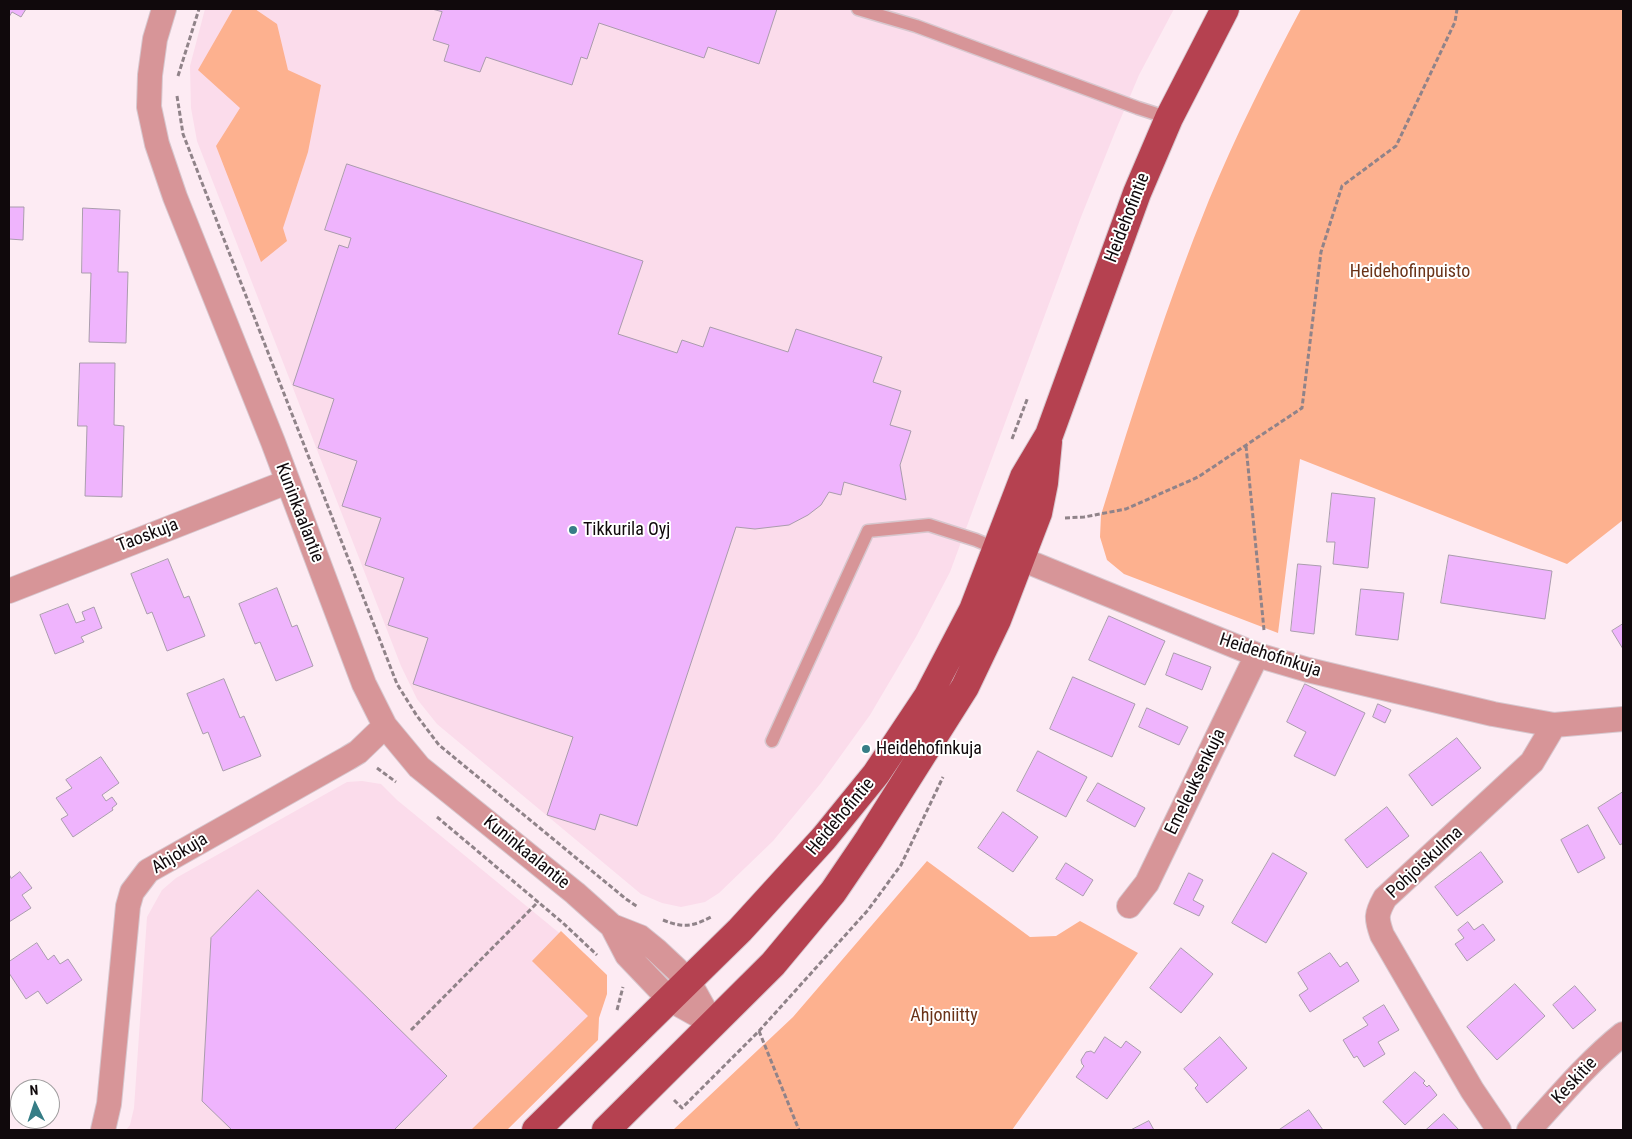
<!DOCTYPE html>
<style>
body{margin:0}
#map{position:relative;width:1632px;height:1139px;overflow:hidden;background:#fdebf3;font-family:"Roboto Condensed",sans-serif}
canvas{display:block}
.frame{position:absolute;inset:0;border:10px solid #10090c;pointer-events:none}
.north{position:absolute;left:10px;top:1079px;width:50px;height:50px;box-sizing:border-box;background:#fff;border:1px solid #9f9d9e;border-radius:50%;rotate:356deg;font-size:14px;font-weight:700;line-height:20px;text-align:center;color:#10090c}
.north::after{content:'';display:block;margin:auto;width:18px;height:22px;background:#367d86;clip-path:polygon(50% 0,100% 100%,50% 72%,0 100%)}
</style>
<div id="map">
<canvas width="1632" height="1139"></canvas>
<div class="frame"></div>
<div class="north">N</div>
</div>
<script>
const context = document.querySelector('canvas').getContext('2d');
context.lineJoin = 'round';
function paint(path, color) { context.fillStyle = color; context.fill(path, 'evenodd'); }
function trace(path, color, width, dash) { context.strokeStyle = color; context.lineWidth = width; context.lineCap = dash ? 'butt' : 'round'; context.setLineDash(dash || []); context.stroke(path); }
function label(font, color, halo, rows, align = 'center') {
  context.font = font + ' "Roboto Condensed",sans-serif'; context.lineWidth = 4; context.setLineDash([]); context.textBaseline = 'middle'; context.strokeStyle = halo; context.fillStyle = color; for (const [text, x, y, turn = 0] of rows) {
    context.save(); context.translate(x, y); context.rotate((+turn || 0) * Math.PI / 180); context.textAlign = isNaN(turn) ? turn : align; if (halo) context.strokeText(text, 0, 0); context.fillText(text, 0, 0); context.restore();
  }
}
const built = new Path2D(`
 M205,9H1174L1139,75L1115,132L1081,217L950,572L916,637L870,715L821,783L773,841L719,893L705,902L681,907L662,903L641,894L437,724L417,699L401,666L197,141L191,108L190,66Z
 M362,781L381,784L397,800L591,959L601,976L596,1016L479,1130H126L130,1125L134,1108L147,917L162,890L176,878L347,782Z`);
const green = new Path2D(`
 M233,9H255L277,24L288,70L321,85L308,152L283,228L287,241L261,262L216,146L240,108L198,70Z
 M1301,9H1623V520L1567,564L1300,459L1278,633L1124,574L1107,560L1100,537L1101,515C1134,409 1167,303 1209,200C1236,135 1268,71 1301,9Z
 M927,861L1030,937L1056,936L1080,921L1138,953L1012,1130H673L793,1017Z
 M561,931L607,975V994L599,1018L598,1040L507,1130H471L588,1016L532,961Z`);
const building = new Path2D(`
 M9,9H26L21,17L12,12L9,17Z
 M432,9H777L759,64L708,47L704,58L599,23L587,59L581,57L572,85L486,57L480,72L444,61L449,45L433,40L442,12Z
 M347,164L643,261L618,334L677,353L682,340L703,347L710,327L788,352L796,329L882,357L873,382L901,391L890,425L911,431L900,465L906,500L844,482L841,495L829,492L821,505L808,515L789,525L755,529L736,527L637,826L600,814L595,830L547,815L573,737L413,684L428,638L388,625L404,578L365,565L381,518L342,506L357,461L318,448L334,399L293,385L339,245L348,248L351,238L325,230Z
 M9,207H24L23,240L9,239Z
 M83,208L120,210L118,272H128L126,343L89,342L91,273H82Z
 M80,363H115L114,425L124,426L122,497L85,496L87,426H78Z
 M1332,493L1375,498L1368,568L1333,564L1335,542H1327Z
 M1449,555L1552,571L1545,619L1441,603Z
 M168,559L184,598L189,596L205,636L167,651L152,612L147,614L131,574Z
 M1298,564L1321,566L1314,634L1291,631Z
 M277,588L292,627L297,625L313,666L276,681L260,642L255,644L239,604Z
 M1361,589L1404,593L1398,640L1356,635Z
 M68,604L76,623L85,620L82,612L94,607L102,628L81,637L84,642L55,654L40,615Z
 M1109,616L1165,641L1145,685L1089,660Z
 M1623,624V649L1612,631Z
 M1174,653L1211,667L1202,690L1166,675Z
 M1073,677L1135,704L1112,757L1050,729Z
 M224,679L240,718L244,716L261,756L223,771L208,732L203,734L187,694Z
 M1305,684L1365,713L1335,776L1294,756L1306,732L1287,722Z
 M1378,704L1391,710L1385,723L1373,717Z
 M1147,708L1188,727L1179,745L1139,727Z
 M1457,738L1481,768L1432,806L1409,775Z
 M1038,751L1087,777L1066,817L1017,791Z
 M101,757L119,783L102,795L106,801L112,797L117,804L112,808L113,810L73,837L61,819L68,815L56,798L72,788L66,780Z
 M1098,783L1145,808L1135,827L1087,801Z
 M1623,792V843L1620,845L1598,808Z
 M1387,807L1409,836L1367,868L1345,840Z
 M1003,812L1038,837L1013,872L978,848Z
 M1588,825L1605,858L1578,873L1561,840Z
 M1481,852L1503,882L1457,916L1435,887Z
 M1273,853L1307,873L1266,943L1232,923Z
 M1066,863L1093,880L1083,896L1056,879Z
 M20,872L32,888L22,895L31,908L9,922V874L11,878Z
 M1189,873L1203,880L1193,900L1204,906L1199,916L1174,904Z
 M258,890L447,1076L394,1130H232L202,1101L211,938Z
 M1468,922L1474,930L1483,924L1495,940L1467,961L1455,944L1464,938L1458,930Z
 M37,943L48,960L54,955L60,964L68,959L82,980L47,1004L38,991L26,999L9,973V962Z
 M1181,948L1213,974L1181,1013L1150,988Z
 M1330,953L1340,967L1347,962L1359,981L1310,1012L1299,995L1308,989L1298,973Z
 M1515,984L1545,1016L1497,1060L1467,1027Z
 M1575,986L1596,1010L1573,1029L1553,1005Z
 M1384,1005L1399,1030L1378,1042L1385,1054L1364,1067L1357,1056L1354,1058L1343,1040L1368,1025L1363,1018Z
 M1105,1037L1121,1048L1126,1041L1141,1052L1107,1099L1076,1077L1084,1066L1082,1064L1081,1060L1086,1052L1091,1051L1094,1053Z
 M1220,1037L1247,1068L1207,1103L1195,1088L1198,1085L1184,1069Z
 M1415,1072L1425,1081L1423,1083L1427,1087L1429,1085L1437,1095L1405,1125L1383,1102Z
 M1309,1110L1323,1130H1279Z
 M1444,1114L1459,1130H1426Z
 M1149,1121L1154,1130H1131Z`);
const path = new Path2D(`
 M178,76L199,9
 M177,96L183,134L397,684L417,716L439,745L626,899L638,907
 M1012,439L1028,397
 M1246,446L1264,630
 M1065,518L1084,517L1126,509L1198,477L1302,408L1321,252L1342,186L1396,146L1455,22L1457,9
 M377,768L396,782
 M437,817L563,923L597,955
 M663,920C683,928 692,927 711,917
 M617,1010L623,987
 M411,1030L538,902
 M759,1031L799,1130
 M674,1100L682,1108L759,1031L868,910L901,865L943,777`);
const lane = new Path2D(`
 M858,9L916,26L1138,108L1169,118
 M772,741L868,531L929,525L976,540L997,549`);
const street = new Path2D(`
 M164,9L155,39L150,75L149,107L157,144L175,197L273,442L364,684L385,726L419,767L575,893L612,926L627,955L669,999L712,1023
 M1004,552L1257,655L1308,670L1493,714L1554,725
 M9,591L287,482
 M1129,906L1147,883L1257,655
 M612,926L640,937L656,950L688,980L712,1023
 M103,1130L109,1104L128,906L132,892L148,871L348,758L358,752L385,726
 M1499,1130L1472,1090L1382,935C1376,918 1376,914 1385,898L1532,762L1554,725L1623,719
 M1529,1130C1559,1097 1588,1062 1623,1034`);
const primary = new Path2D(`
 M536,1130L740,930L824,838L876,774L928,696L973,610L1024,477L1049,435L1137,193L1169,118L1225,9
 M606,1130L773,964L833,892L869,839L965,687L997,620L1038,513L1044,483L1048,442`);
const markers = [
 [573,530,5,"#367d86"],
 [866,749,5,"#367d86"]
];
const streetNames = [
 ["Heidehofintie",1128,218,-69],
 ["Kuninkaalantie",299,513,69],
 ["Taoskuja",148,536,-21],
 ["Heidehofinkuja",1270,656,18],
 ["Emeleuksenkuja",1196,782,-64],
 ["Heidehofintie",841,817,-50],
 ["Kuninkaalantie",526,853,39],
 ["Ahjokuja",180,854,-31],
 ["Pohjoiskulma",1425,863,-43],
 ["Keskitie",1575,1081,-47]
];
const parkNames = [
 ["Heidehofinpuisto",1410,272],
 ["Ahjoniitty",944,1016]
];
const poiNames = [
 ["Tikkurila Oyj",583,530],
 ["Heidehofinkuja",876,749]
];
paint(built, '#fbdceb');
paint(green, '#fdb18f');
paint(building, '#efb4fd');
trace(building, '#aa9cad', 1);
trace(lane, '#d7c7ce', 15);
trace(street, '#d7c7ce', 26);
trace(primary, '#d7c7ce', 30);
trace(path, '#908389', 3, [5, 2.5]);
trace(lane, '#d79598', 12);
trace(street, '#d79598', 24);
trace(primary, '#b54150', 28);
for (const [x, y, r, color] of markers) { const dot = new Path2D(); dot.arc(x, y, r, 0, 2 * Math.PI); context.fillStyle = color; context.fill(dot); trace(dot, '#fff', 2); }
label('18px', '#10090c', '#fff', streetNames);
label('18px', '#6a3318', '#fff', parkNames);
label('18px', '#10090c', '#fff', poiNames, 'left');
</script>
